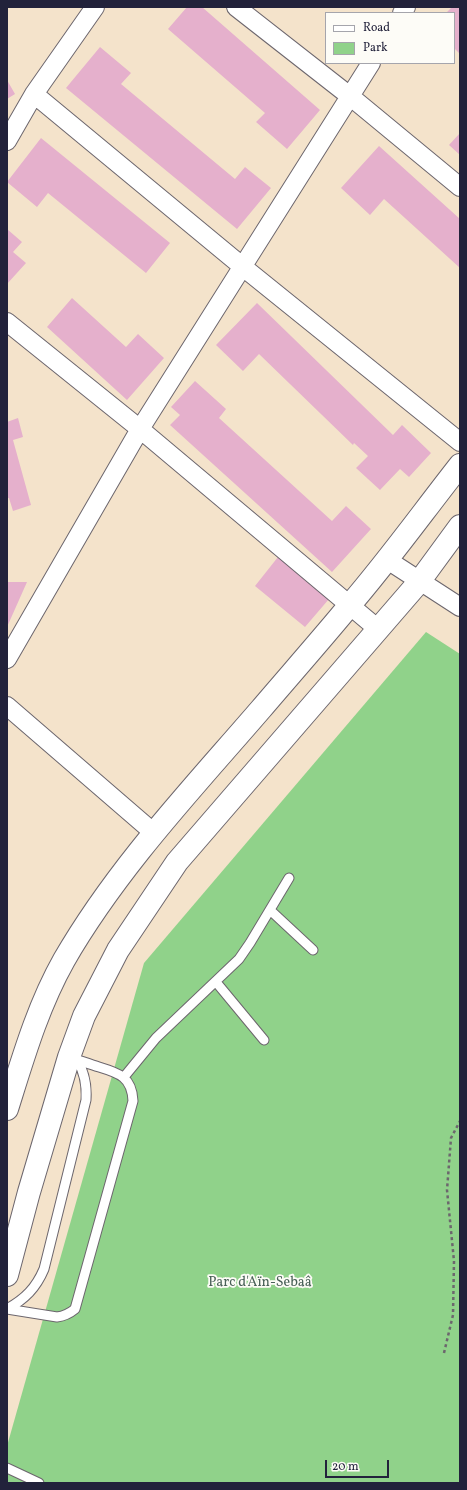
<!DOCTYPE html>
<meta charset="utf-8">
<style>
body{margin:0}
#map{position:relative;width:467px;height:1490px;overflow:hidden;background:#f4e3cb;font-family:Vollkorn,serif}
canvas{display:block}
.frame{position:absolute;inset:0;border:8px solid #22223b;pointer-events:none}
.legend{position:absolute;left:325px;top:12px;width:130px;height:52px;box-sizing:border-box;background:#fdfcf7;border:1px solid #a5a5ac;margin:0;padding:5px 7px;list-style:none;font-size:12px;color:#22223b}
.legend li{display:flex;align-items:center;gap:8px;height:20px}
.legend b{width:20px;border:1px solid #a5a5ac}
.scale{position:absolute;left:325px;top:1460px;width:64px;height:18px;box-sizing:border-box;border:2px solid #22223b;border-top:0;padding-left:5px;font-size:12px;line-height:14px;white-space:nowrap;color:#22223b;-webkit-text-stroke:3px #fdfcf7;paint-order:stroke}
</style>
<div id="map">
<canvas width="467" height="1490"></canvas>
<div class="frame"></div>
<ul class="legend">
<li><b style="height:5px;background:#fff"></b>Road</li>
<li><b style="height:11px;background:#90d28a"></b>Park</li>
</ul>
<div class="scale">20 m</div>
</div>
<script>
const context = document.querySelector('canvas').getContext('2d');
context.lineJoin = 'round';
function paint(path, color) { context.fillStyle = color; context.fill(path, 'evenodd'); }
function trace(path, color, width, dash) { context.strokeStyle = color; context.lineWidth = width; context.lineCap = dash ? 'butt' : 'round'; context.setLineDash(dash || []); context.stroke(path); }
function label(font, color, halo, rows, align = 'center') {
  context.font = font + ' Vollkorn,serif'; context.lineWidth = 3.5; context.setLineDash([]); context.textBaseline = 'middle'; context.strokeStyle = halo; context.fillStyle = color; for (const [text, x, y, turn = 0] of rows) {
    context.save(); context.translate(x, y); context.rotate((+turn || 0) * Math.PI / 180); context.textAlign = isNaN(turn) ? turn : align; if (halo) context.strokeText(text, 0, 0); context.fillText(text, 0, 0); context.restore();
  }
}
const green = new Path2D(`
 M426,632L460,654V1483H7V1446L144,963Z`);
const building = new Path2D(`
 M187,7H202L320,110L287,149L256,122L265,113L168,29Z
 M452,7H460V54L454,48V13H446Z
 M100,47L131,73L121,84L235,179L245,167L271,188L237,229L66,88Z
 M7,80L15,94L7,99Z
 M460,133V155L449,145Z
 M41,138L170,243L146,273L48,193L37,207L7,182Z
 M379,146L460,219V268L384,199L370,215L341,188Z
 M7,229L22,242L13,252L26,263L7,284Z
 M72,298L126,347L138,334L164,358L127,400L47,327Z
 M257,303L393,435L402,425L431,453L409,477L400,469L380,490L356,468L368,456L354,443L353,445L259,354L243,371L216,345Z
 M195,381L226,409L219,418L332,521L346,506L371,529L332,572L170,425L180,415L171,407Z
 M18,418L23,437L13,440L31,505L13,511L9,498H7V422Z
 M278,557L329,599L305,627L255,586Z
 M7,582H27L7,627Z`);
const path = new Path2D(`
 M444,1353L453,1315L454,1261L447,1190L451,1138L460,1121`);
const service = new Path2D(`
 M270,910L313,950
 M216,982L264,1040
 M124,1077L156,1038L239,959L250,943L289,878
 M7,1309L57,1317C65,1316 69,1314 75,1309L133,1101C132,1077 119,1073 99,1067C89,1064 79,1060 69,1057
 M7,1309C25,1299 36,1288 44,1269L86,1100C87,1085 85,1073 77,1060
 M7,1468L39,1483`);
const minor = new Path2D(`
 M236,7L351,97L460,187
 M402,13L406,7
 M34,94L243,267L460,442
 M7,141L34,94L95,7
 M7,322L140,429L378,629
 M386,559L460,607
 M7,659L140,429L371,63
 M7,706L154,833`);
const tertiary = new Path2D(`
 M7,1109C23,1058 38,1006 64,960C117,868 192,789 261,709C290,675 320,641 349,606C388,561 423,512 460,465
 M7,1275L29,1192L69,1057L84,1016L118,950L177,862L419,582L460,526`);
const parkNames = [
 ["Parc d'Aïn-Sebaâ",260,1283]
];
paint(green, '#90d28a');
paint(building, '#e5b0cc');
trace(service, '#6c666d', 11);
trace(minor, '#6c666d', 20);
trace(tertiary, '#6c666d', 24);
trace(path, '#6c666d', 2.5, [3, 3]);
trace(service, '#fff', 9);
trace(minor, '#fff', 18);
trace(tertiary, '#fff', 22);
label('14px', '#486057', '#fdfcf7', parkNames);
</script>
